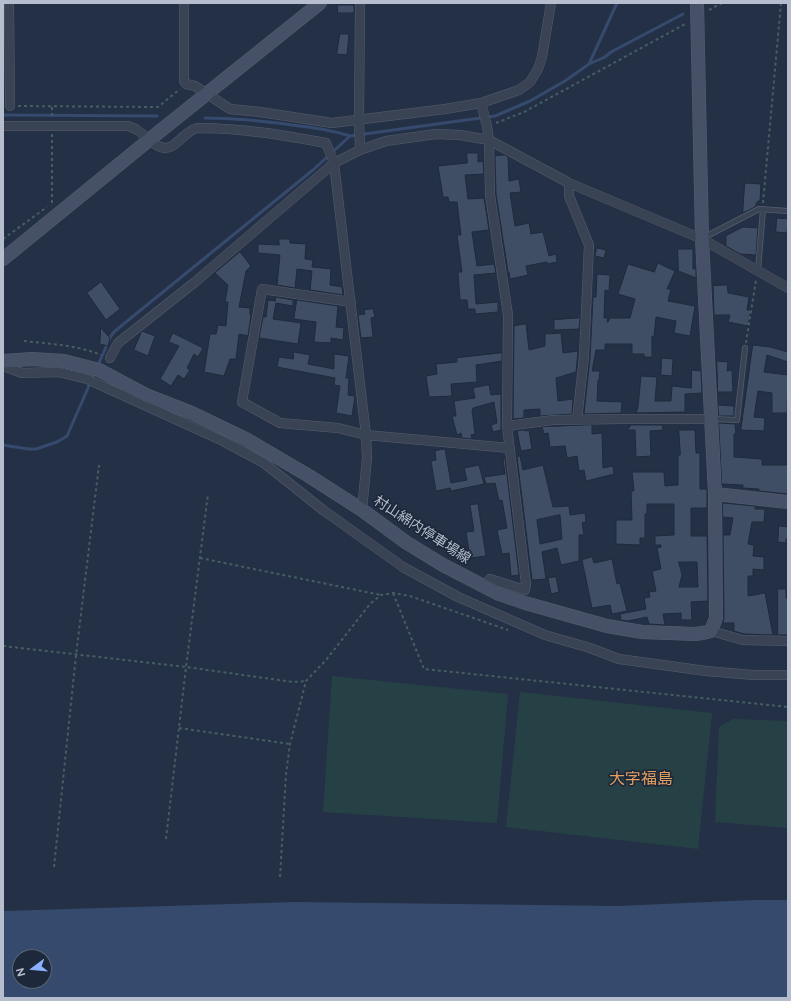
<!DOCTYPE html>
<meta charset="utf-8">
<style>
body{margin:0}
#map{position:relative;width:791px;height:1001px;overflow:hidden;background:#243045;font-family:Figtree,sans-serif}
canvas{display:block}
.frame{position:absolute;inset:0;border:4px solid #b6bece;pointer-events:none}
.north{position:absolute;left:12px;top:949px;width:40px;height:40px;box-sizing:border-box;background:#1d283a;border:1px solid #5a6475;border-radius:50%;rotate:254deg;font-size:11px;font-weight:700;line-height:16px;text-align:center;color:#b6bece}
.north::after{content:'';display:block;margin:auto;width:14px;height:18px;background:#8ab1ff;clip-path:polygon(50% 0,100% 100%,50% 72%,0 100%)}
</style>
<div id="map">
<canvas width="791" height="1001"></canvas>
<div class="frame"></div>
<div class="north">N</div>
</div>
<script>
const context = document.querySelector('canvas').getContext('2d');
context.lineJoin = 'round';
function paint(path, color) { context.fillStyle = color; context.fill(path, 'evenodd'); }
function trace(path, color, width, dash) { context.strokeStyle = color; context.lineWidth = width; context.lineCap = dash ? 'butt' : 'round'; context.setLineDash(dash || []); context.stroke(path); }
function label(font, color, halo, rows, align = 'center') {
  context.font = font + ' Figtree,"Noto Sans JP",sans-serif'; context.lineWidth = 3.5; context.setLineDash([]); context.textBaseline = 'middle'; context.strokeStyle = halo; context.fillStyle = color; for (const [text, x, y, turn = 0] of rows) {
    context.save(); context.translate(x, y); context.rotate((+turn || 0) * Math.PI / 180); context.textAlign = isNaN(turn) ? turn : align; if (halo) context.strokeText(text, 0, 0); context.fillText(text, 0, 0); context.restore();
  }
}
const green = new Path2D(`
 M332,676L508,694L497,823L323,812Z
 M520,692L712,713L698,849L506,827Z
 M733,719L788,721V828L715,822L719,727Z`);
const water = new Path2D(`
 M753,900H788V997L3,998V911L296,902L618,906ZM20,957H44V981H20Z`);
const stream = new Path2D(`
 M589,64L617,3
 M3,115L157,116
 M205,118C234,118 263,121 292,125C312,127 331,130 350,136L495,116L530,101L565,81L589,64L605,57L611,52L683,14
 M98,365L111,336L115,331L313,170L350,136
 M3,445L28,449H36L57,442L67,436L95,372`);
const building = new Path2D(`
 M338,5H354V13H338Z
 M340,34H349L347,55L337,54Z
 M467,153H478V162L483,161L484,174L465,175L468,199L484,198L489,230L472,232L477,266L494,264L496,273L474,275L476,304L498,302V312L475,314V309H468L467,300H460L458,272H462L457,235H461L457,202H449L448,197H443L438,166L467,163Z
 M505,155L508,157L509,181L519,179L521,192L510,193L515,226L529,223L531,234L543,232L549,256L556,254L557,262L547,264V262L526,266L528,275L510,279L509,272H508L496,194L495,156Z
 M745,183L761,184L760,200L757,202L755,207L745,212H743Z
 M777,218L788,219L787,233L776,232Z
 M743,227L758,228L756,255L740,254L726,246V236Z
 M279,239H290V243L306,244L305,259L313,260L312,267L331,269L330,285L342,287L343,295L310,290L312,271L297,269L295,288L277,285L280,255L258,253V244L279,245Z
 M597,248L606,250L604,258L595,256Z
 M678,249H693V269H696V278L676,270H678Z
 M240,252L251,266L246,271L239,307L250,308V315H251L248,336L239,334L236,359H230L224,376L204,372L210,334H216L218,325L226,326L228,302H225L228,285L215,273Z
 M658,263L675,271L667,289H671L668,301L695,306L690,336L674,333L676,321L656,317L654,337L652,336V357H644V354H632V344H605V350H596L592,371H600L599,380H598L597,401L622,402L621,413L584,414L590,358L593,297H596L597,274L610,275L609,291L605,290L604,318H608L607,322H608L610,318H630L635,299L618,294L628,264L654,272Z
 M101,282L120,309L106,320L87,293Z
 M727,285L728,293L749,297L747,310H751L748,326L728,322L730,315H714L713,286Z
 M276,297L293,300V306L276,303L273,319L301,323L298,344L259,338L263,317H266L268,300L275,301Z
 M297,300L338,306L336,327L344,328L343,340L331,338V343L314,342L316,322L294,319Z
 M373,309L375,317L371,318L373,337L361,338L358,315L365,314L364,310Z
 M580,318L579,329L554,330V320Z
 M526,324L529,350L545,346V334L561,333L563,353L578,351L576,372L556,378L558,401L573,399L572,414L540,416V409L524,410V418L513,419L514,326Z
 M101,328L110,338L108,346L100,344Z
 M142,331L155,336L148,356L134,350Z
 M173,333L203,348L198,357L194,354L187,368L190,370L184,379L178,375L171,386L160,379L179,346L169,342Z
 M753,345L770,347L788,352V362L767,355L764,372L788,375L787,413H772V393L758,391L754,417L765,418L764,431L741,430Z
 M294,352L310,355L308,364L334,369V354L349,356L346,378H349L348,395L355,396L352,416L336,413L340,386L334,385L335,378L277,367L279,357L293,359Z
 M502,353V361L476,365L477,382L451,384L452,396L429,397L426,376L437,374L436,364L457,362V358Z
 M662,358L673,359L672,376L661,375Z
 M717,361L728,362L727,371L732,370L733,392H718Z
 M692,370L701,371L702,393L685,394V412L636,413L638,407L641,376L657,377L655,401H671L672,386L691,388Z
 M489,385L491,395L501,394V430L493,432L491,425L497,423L494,402L473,408V409L472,410L475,434L471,435L472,439L462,438L461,433L457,435L452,416H456L454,401L475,398L473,388Z
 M718,405L734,406V416H719Z
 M719,423L735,424L736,434H734V457L762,459V465H788V494L759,491V489L743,488V485L722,484Z
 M592,425V434L602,433L603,468L613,466L614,474L586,481L584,470L579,471L577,456L567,458L565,446L550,447L548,433L544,434L542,427Z
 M631,425H662L663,430L650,431L651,456L636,457L635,430H628Z
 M525,430V431L529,430L532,449L521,451L517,431Z
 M679,430H695L696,453H700V489H707V508H691V536H707L708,601L691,602L692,620H681V613L663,614L665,625L649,624L647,617L628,621L621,620L620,614L646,609L644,598L650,597L649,592L656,591L652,571L661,569L657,548L661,547V545H655V536L674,535V504H647V514H645V538H640V545L616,544V520H632L631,491H634L632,472H664L665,486L678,485V455H680ZM679,562H697L698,587H679L682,575Z
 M445,449L451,483L467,480L464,468L479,465L484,484L451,491L450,488L436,491L431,461L436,460L435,451Z
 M520,456L523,470L543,465L553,507L569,506L570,515L585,513L586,522L582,523L584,535H579V561L561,565L557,548L542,552L546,579L532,580L517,457ZM560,515L562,539L540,544L537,520Z
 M505,458L519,575L511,576L509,553L502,554L497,530L507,528L502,500L499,501L495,483L486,484L484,477L505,474L503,459Z
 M723,503L755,506V509H765L764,522H752L748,544L754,545L753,556L764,557V570L753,569V576H748V596L765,593L773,635L744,634L734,631V623H723L724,618L723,535H730L733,518L723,517Z
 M478,504L486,556L470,558L466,532L474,531L470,505Z
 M779,526L788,527V539H786V543L778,542Z
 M592,557L594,563L612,559L617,584L620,583L627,611L612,614L610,605L592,608L582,560Z
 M556,577L559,592L551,594L548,578Z
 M778,589H786V598H788V635H778Z`);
const path = new Path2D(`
 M709,10L722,3
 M18,106L158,107L180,89
 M52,107V118
 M496,123L524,112L687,23
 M52,134V203
 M763,203L781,3
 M3,239L47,207
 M24,341C50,344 77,345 101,355
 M746,343L756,280
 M200,558L381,595
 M393,593L424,669L788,707
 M3,646L186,667L293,682L306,681
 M179,728L290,744
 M166,839L186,667L208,494
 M54,867L76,655L99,465
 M280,877L286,774L290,744L306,681L326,660L370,604L381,595L393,593L410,596L508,630`);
const lane = new Path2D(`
 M703,238L759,209L788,211
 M758,271L763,209
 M713,419L737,420L745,348`);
const street = new Path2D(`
 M9,3L10,106
 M184,3V81L186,84L195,86L230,109L260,112L332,123L445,109L481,103L519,90L530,82L538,69L542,57L551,3
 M3,126H128C131,127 134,128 137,130C146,135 159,154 172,146C181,141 186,131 197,128C241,128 283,135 326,143L334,163L360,150L386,141L436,134L460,135L489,140L487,126L481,103
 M360,150L359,120L360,3
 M334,163L366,435L367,458L362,510
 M569,183V196L589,245L584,357L577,420
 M351,302L262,289L242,402L280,423L338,428L366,435L509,448
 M110,358L118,343L195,282L334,163
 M3,364L6,367L22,373L58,372L87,379L223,441L264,463L323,510L403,567L458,597L545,635L590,648L619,659L706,671L753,675H788
 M507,426L553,420L621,419H711
 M485,587L490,579L525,590L526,584L507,426L508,315L490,195L489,140L569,183L702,239L788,288
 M711,631L743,640L788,641`);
const secondary = new Path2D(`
 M3,259L149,140L320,3
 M3,361L32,359L64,361L99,370L146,395L192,413L246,439L309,476L362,510L407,543L443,565L499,594L525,603L607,626L642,632L695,634L703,633L711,631L716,618L715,494L702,239L697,3
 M715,494L788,502`);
const streetNames = [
 ["村山綿内停車場線",422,530,33]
];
const quarterNames = [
 ["大字福島",641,779]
];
paint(green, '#264146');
paint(water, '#364a6e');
trace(stream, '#364a6e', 3);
paint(building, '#404e65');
trace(building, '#1f2a3c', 1);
trace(lane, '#545e6f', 6);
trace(street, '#545e6f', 10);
trace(secondary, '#545e6f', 14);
trace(path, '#455e62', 2, [3, 3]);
trace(lane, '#394354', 4.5);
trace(street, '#394354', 9);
trace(secondary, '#465168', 13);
label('14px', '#b6bece', '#1d283a', streetNames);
label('16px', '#e19f5e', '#1d283a', quarterNames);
</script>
